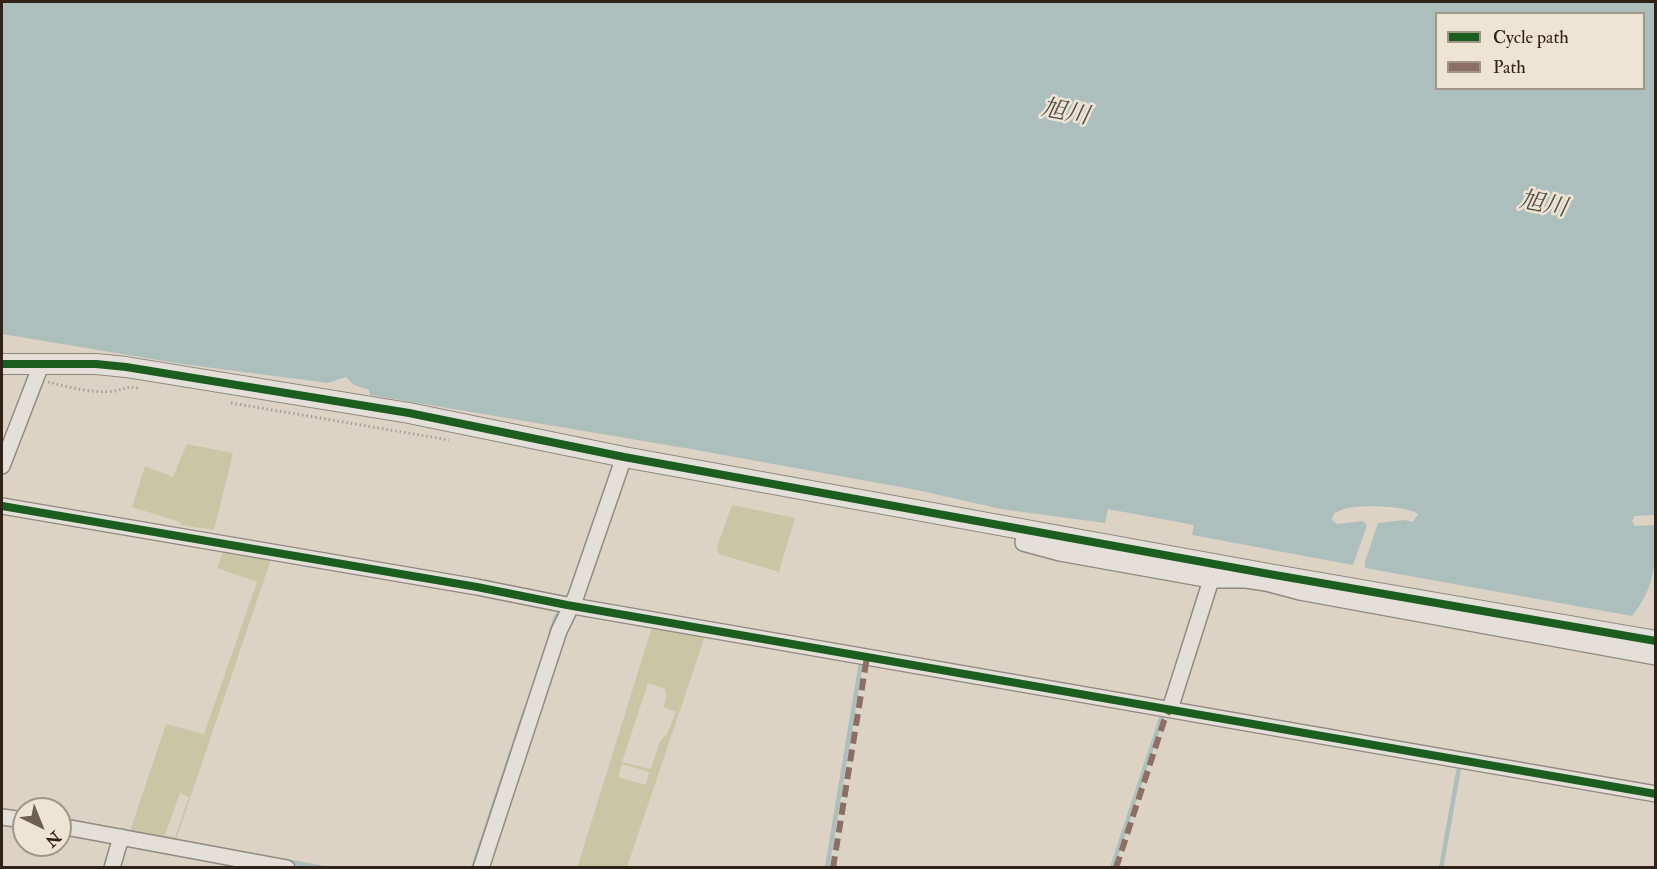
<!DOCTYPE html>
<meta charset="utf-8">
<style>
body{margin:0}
#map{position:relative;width:1657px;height:869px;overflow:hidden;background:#dcd3c5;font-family:"IM FELL Double Pica",serif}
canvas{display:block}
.frame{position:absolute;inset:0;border:3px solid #302217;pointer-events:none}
.legend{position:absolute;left:1435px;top:12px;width:210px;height:78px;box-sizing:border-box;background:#eee4d3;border:2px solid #a29688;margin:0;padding:8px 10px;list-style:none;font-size:18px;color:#302217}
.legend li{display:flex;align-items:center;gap:12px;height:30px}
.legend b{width:30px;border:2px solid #a29688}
.north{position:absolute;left:12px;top:797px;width:60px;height:60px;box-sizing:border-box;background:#eee4d3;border:2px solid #a29688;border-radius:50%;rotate:137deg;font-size:16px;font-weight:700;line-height:24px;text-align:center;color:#302217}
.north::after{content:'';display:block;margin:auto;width:21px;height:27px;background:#6c6054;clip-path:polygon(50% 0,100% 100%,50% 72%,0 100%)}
</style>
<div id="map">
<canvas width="1657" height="869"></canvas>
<div class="frame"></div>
<ul class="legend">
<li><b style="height:8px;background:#1b5e20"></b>Cycle path</li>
<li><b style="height:8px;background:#8d6e63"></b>Path</li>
</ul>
<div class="north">N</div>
</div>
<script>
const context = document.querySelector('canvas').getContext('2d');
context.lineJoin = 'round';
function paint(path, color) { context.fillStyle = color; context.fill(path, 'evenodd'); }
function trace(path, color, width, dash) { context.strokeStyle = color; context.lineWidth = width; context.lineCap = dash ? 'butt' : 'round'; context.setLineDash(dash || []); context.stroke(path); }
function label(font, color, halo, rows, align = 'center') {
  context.font = font + ' "IM FELL Double Pica","Noto Serif JP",serif'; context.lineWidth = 5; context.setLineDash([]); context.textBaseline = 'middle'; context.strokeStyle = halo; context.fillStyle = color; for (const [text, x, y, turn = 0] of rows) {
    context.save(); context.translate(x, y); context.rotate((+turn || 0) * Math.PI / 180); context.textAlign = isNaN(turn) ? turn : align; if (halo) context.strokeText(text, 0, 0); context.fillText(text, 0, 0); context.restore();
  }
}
const green = new Path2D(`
 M187,444L233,453L214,530L181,525L180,522L132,507L145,466L173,477Z
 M732,505L795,518L779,572L719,554L717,547Z
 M225,548L272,556L176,840L130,831L166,724L204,734L257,582L217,568ZM180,793L189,797L175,837L165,835Z
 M652,627L705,636L627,867L577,868ZM648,683L665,689L666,699L663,707L676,712L667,734L660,741L651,769L622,762ZM622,764L649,772L646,785L618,777Z`);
const water = new Path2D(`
 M2,2H1655L1656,515L1635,516L1632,521L1635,526L1655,525C1656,560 1656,587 1632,616L1365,568V562L1378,523L1405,520L1413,522L1418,514C1408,505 1348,503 1337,512C1333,514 1333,516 1332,520L1337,524L1363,521L1367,525L1353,565L1192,535L1194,525L1108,509L1105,523L1001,509L917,490L685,448L370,395L369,390L354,385L346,377L328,383L182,364L2,334ZM1436,14H1644V88H1436Z`);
const stream = new Path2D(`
 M551,632L556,617L563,607
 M285,861L323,868
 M473,868L525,711
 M827,868L861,663
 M1112,868L1163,713
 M1441,868L1460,762`);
const path = new Path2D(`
 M48,382C69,387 93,394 115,391C125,389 127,386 138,388
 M231,403L449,440`);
const minor = new Path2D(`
 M2,466L41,365
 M2,506L477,587L567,605L1656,794
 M1025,530L1023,543L1060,553L1211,580H1246L1266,583L1269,574
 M1266,583L1300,592L1656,657
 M1170,709L1211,580
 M2,817L24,820
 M60,826L287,868
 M112,868L121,837
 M481,868L559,631L576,596L624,457`);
const tertiary = new Path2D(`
 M2,364H96L126,367L409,413L624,457L1269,574L1656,641`);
const quiet = new Path2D(`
 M833,868L867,657
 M1116,868L1164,721L1170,709`);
const cycleway = new Path2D(`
 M2,364H96L126,367L409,413L624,457L1269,574L1656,641
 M2,506L477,587L567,605L1656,794`);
const waterNames = [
 ["旭川",1065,114,11],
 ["旭川",1543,206,11]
];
paint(green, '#c9c6a6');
paint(water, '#adbfbd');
trace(stream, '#adbfbd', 4.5);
trace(minor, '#918a81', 18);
trace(tertiary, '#918a81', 22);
trace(path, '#a49e98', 3, [1.5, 3]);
trace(minor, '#e4e0d9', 15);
trace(tertiary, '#e4e0d9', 20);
trace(quiet, '#8d6e63', 6, [12, 6]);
trace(cycleway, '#1b5e20', 8);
label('italic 24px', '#504e48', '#eee4d3', waterNames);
</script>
